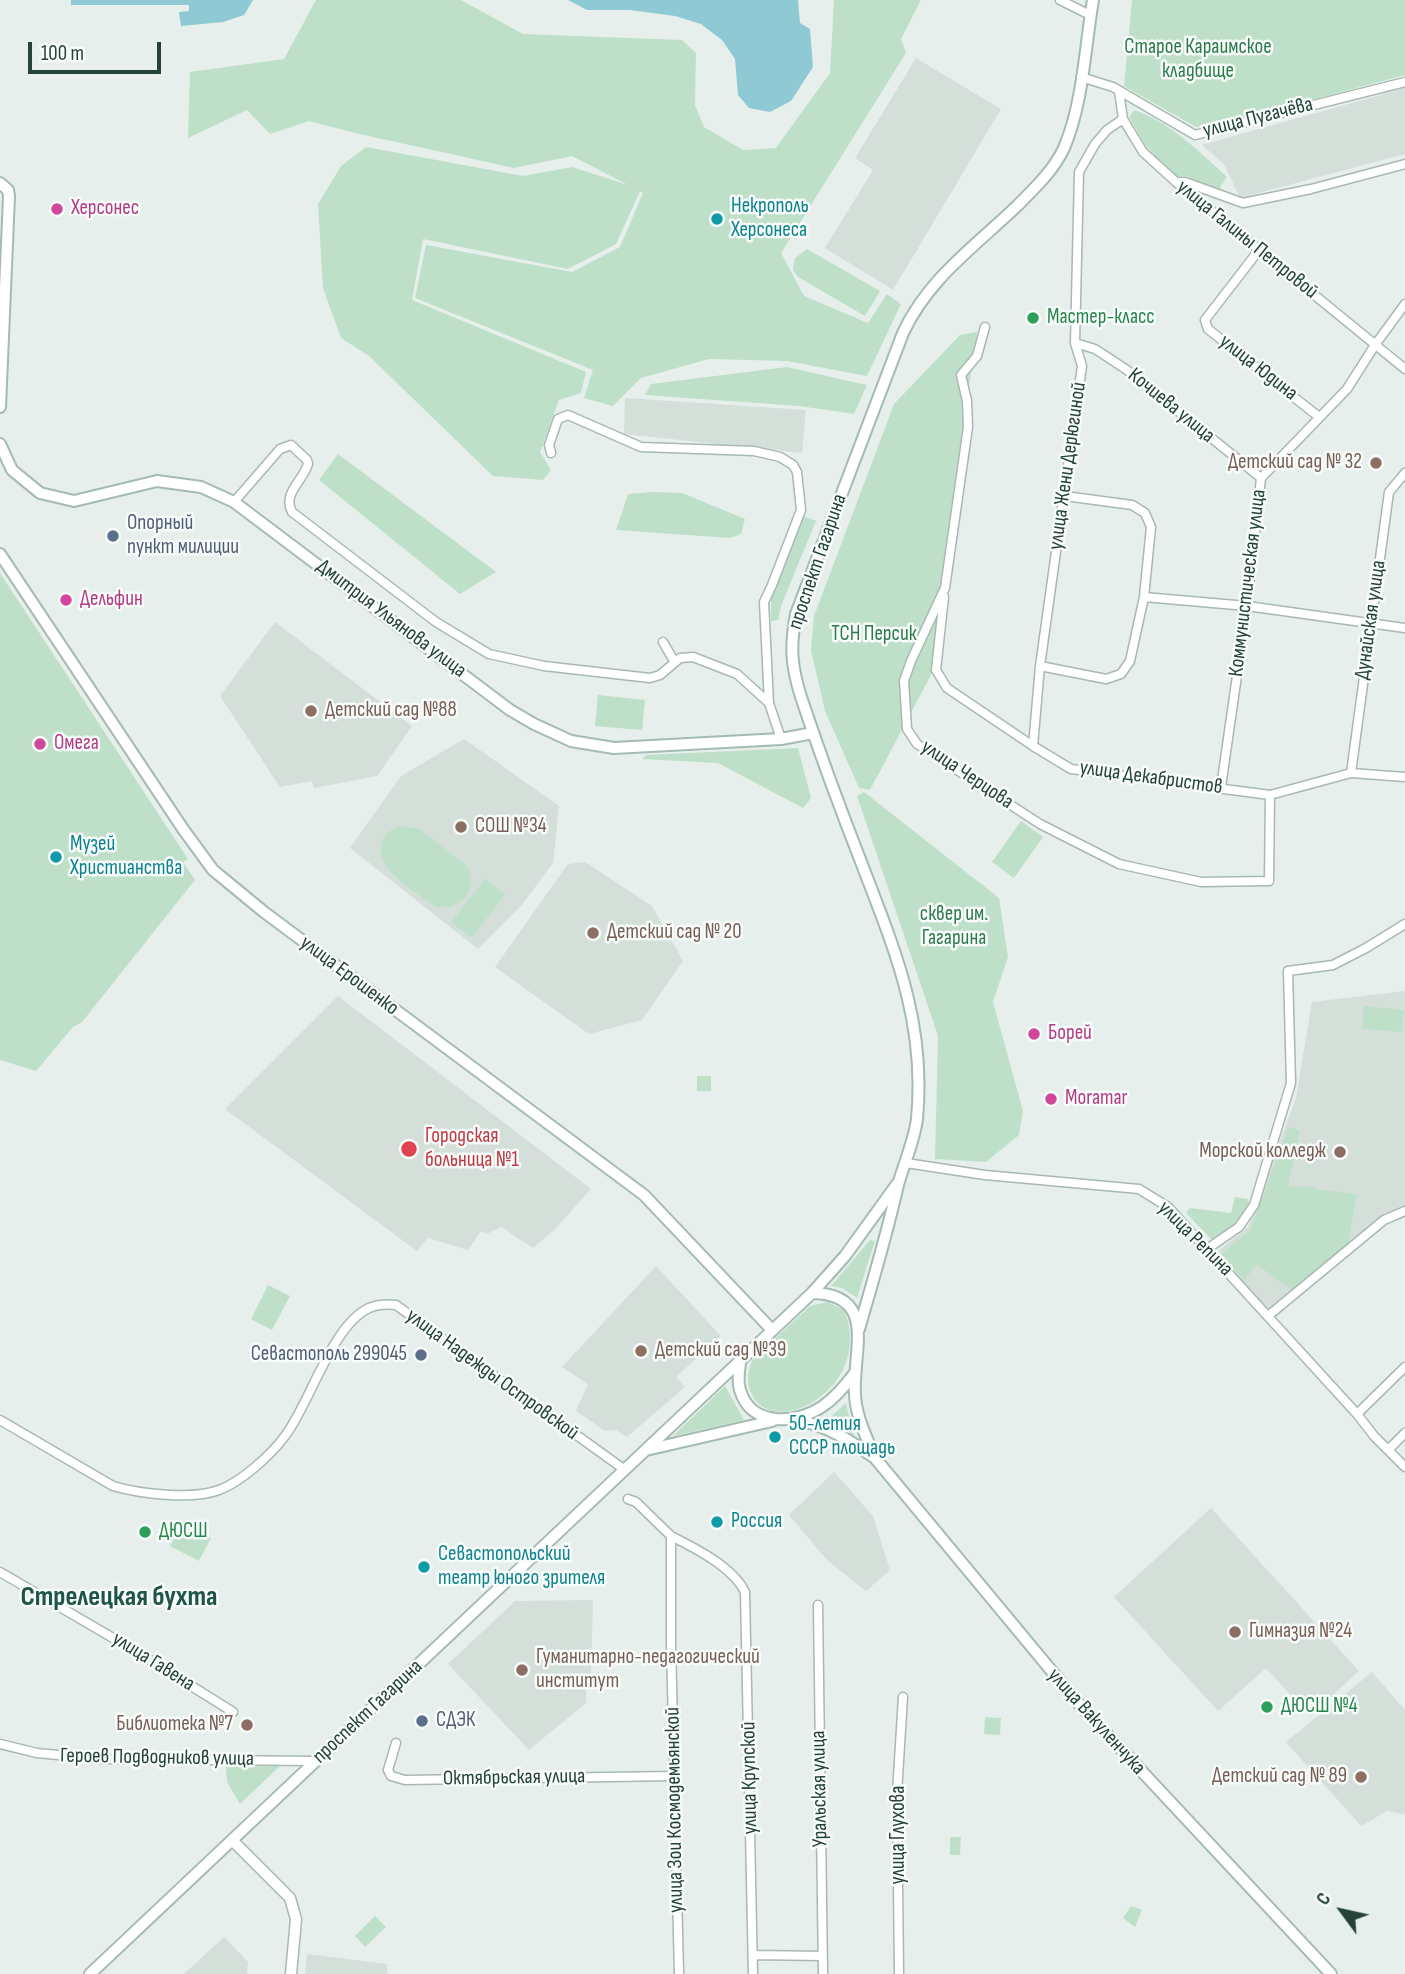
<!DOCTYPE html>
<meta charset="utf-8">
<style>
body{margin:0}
#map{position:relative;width:1405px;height:1974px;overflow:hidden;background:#e6efeb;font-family:"Sofia Sans Condensed",sans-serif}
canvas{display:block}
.north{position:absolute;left:1307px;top:1876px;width:70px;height:70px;-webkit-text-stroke:5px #f7fbf9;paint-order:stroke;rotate:303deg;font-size:19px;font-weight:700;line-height:28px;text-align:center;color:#24423a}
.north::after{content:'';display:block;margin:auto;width:24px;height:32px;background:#24423a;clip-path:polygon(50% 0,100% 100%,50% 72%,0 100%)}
.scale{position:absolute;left:28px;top:42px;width:133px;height:32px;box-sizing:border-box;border:4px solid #24423a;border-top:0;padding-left:9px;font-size:21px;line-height:24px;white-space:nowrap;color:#24423a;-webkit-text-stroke:5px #f7fbf9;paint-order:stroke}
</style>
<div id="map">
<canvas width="1405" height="1974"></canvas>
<div class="north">С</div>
<div class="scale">100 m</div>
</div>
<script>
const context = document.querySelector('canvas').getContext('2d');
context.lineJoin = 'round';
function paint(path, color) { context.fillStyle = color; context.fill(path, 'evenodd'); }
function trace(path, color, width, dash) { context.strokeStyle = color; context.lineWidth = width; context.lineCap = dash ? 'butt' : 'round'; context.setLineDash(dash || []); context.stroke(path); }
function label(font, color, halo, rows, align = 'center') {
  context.font = font + ' "Sofia Sans Condensed",sans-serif'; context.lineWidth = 5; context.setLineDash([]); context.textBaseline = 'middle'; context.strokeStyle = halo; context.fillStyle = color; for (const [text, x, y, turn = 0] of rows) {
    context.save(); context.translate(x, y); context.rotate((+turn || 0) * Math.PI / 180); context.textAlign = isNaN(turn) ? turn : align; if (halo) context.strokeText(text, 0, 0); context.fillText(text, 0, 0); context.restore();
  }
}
const built = new Path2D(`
 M916,58L1001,109L893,290L825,248L873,170L855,158Z
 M1405,88V154L1240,198L1224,164L1202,145Z
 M625,398L806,410L802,453L624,434Z
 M275,622L412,726L377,776L314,788L312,781L280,787L220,696Z
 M464,739L559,806L553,863L521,906L478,949L350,848L401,776Z
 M585,862L652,906L683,961L642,1020L589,1034L495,967L568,864Z
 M1405,991V1207L1392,1211L1269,1312L1217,1252L1248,1227L1296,1098L1312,1002Z
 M338,996L591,1189L555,1229L533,1248L501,1227L487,1234L481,1231L468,1250L428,1238L417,1251L225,1109Z
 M656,1266L721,1336L676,1377L685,1387L627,1437L616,1430L605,1431L576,1411L588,1384L562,1367Z
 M834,1472L873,1516L890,1570L866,1591L827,1560L789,1515Z
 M1211,1508L1359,1671L1310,1716L1266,1668L1218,1711L1114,1597Z
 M593,1600L591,1675H586V1703L529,1750L448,1664L515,1601Z
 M1372,1672L1405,1710V1814L1387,1811L1361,1826L1286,1742Z
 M224,1937L248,1962L247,1974H184Z
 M307,1954L387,1964V1974H305Z`);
const green = new Path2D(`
 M316,0H461L523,34L682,40L696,53L695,105L704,127L743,150L776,148L830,73L834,0H921L901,39L906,53L781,253L804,296L868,323L887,294L901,304L867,376L787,361L709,359L641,378L613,406L584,398L593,370L415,298L426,245L572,272L620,247L643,193L640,191L616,244L568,269L423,239L412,300L586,372L581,393L559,400L540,452L551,470L543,480L493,476L369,356L341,338L323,288L318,204L341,166L366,147L523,176L572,167L628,185L572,156L514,168L355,133L309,121L270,134L247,110L188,138L190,72L284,59Z
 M1132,0H1405V75L1270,111L1196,127L1124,86Z
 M1134,110C1171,123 1199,151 1227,177L1217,192L1187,176H1176L1165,168L1145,144L1129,117Z
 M807,249L880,291L865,316L798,277L793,270L795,258Z
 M977,332L949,523L931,675L870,790L859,788L825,711L811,650L814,616L894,404L960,335Z
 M787,367L867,385L854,414L799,406L645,395L651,384Z
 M338,454L496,572L460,594L319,480Z
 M653,492L682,493L745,519L741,534L730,538L616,530L628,494Z
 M803,516L816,521L781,606L778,620L771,621V599Z
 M0,573L188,859L183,862L195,880L82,1022L73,1027L36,1071L0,1060Z
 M598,695L645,700L642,730L595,726Z
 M798,748L811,798L803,808L718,763L642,759L646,755Z
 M864,792L999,898L1008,957L993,1002L1023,1111L1019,1135L986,1162L935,1159L938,1036L857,796Z
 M1021,821L1043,837L1014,878L992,862Z
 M403,826L419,829L468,867C477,891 462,910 436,907C418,894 372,868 382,842C386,832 393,828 403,826Z
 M485,879L505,894L472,938L451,922Z
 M1364,1006L1404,1010L1402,1032L1362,1029Z
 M697,1076H711V1091H697Z
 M1289,1127L1300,1131L1288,1186L1315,1187L1314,1189L1357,1194L1348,1243L1292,1290L1256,1264L1244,1281L1221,1254L1250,1230Z
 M1235,1197L1248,1199L1249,1205L1234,1225L1212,1240L1186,1213L1190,1208L1231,1213Z
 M870,1240L875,1241L857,1298L842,1288L831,1286Z
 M268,1285L290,1296L272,1330L251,1319Z
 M828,1302L844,1310C877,1390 767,1444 750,1390C746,1379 748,1370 753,1359L810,1306Z
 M725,1386L744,1420L673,1436Z
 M846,1403L855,1440L825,1422Z
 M183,1523L211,1538L199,1561L170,1546Z
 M985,1717L1001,1718L1000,1735L984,1734Z
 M280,1766L240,1804L227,1782L226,1767Z
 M950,1837H961L960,1855H950Z
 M1131,1906L1142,1910L1135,1927L1123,1918Z
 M375,1916L386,1927L365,1947L355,1936Z`);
const water = new Path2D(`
 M71,0H253L244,15L223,22L181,26L179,12L189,11V5H71Z
 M568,0H798L800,23L810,29L813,67L791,101L770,112L749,108L738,95L735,59L722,40L701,24L675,16L630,10H587Z`);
const minor = new Path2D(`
 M1060,0L1090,15
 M1081,77L1113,87L1195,135L1405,82
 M1119,91L1123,119L1143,152L1176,182L1405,369
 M1176,182H1185L1243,203L1311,189L1405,164
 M1259,250L1205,320L1208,329L1319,417
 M985,327L977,356L961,375L967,401L968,427L945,588L911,661L904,681L907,729L917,744L1040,824L1119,864L1201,882L1269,881L1270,795
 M1075,343L1095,349L1127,370L1261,478
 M551,453L549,445L558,419L568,415L641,447L754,451L780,457L793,465L797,472L801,510L772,585L764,602L769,703L781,739
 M234,502L280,449L291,445L307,460L308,464C303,481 282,494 292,512L436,622L489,654L544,666L650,678L660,675L680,658L693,657L737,674L769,703
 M944,597L936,670L947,688L1033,746L1071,769L1270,795L1351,773L1405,777
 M1144,597L1247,606L1405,628
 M663,642L674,661
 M1040,666L1106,679L1121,674L1130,661L1144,597L1151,527L1145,513L1132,505L1065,496
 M1033,746L1040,666L1082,366L1075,343L1079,172L1095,144L1107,130L1123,119
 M1351,773L1389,492L1405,473
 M1221,787L1247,606L1261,478L1347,389L1375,345L1405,304
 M906,1163L985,1175L1139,1189L1168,1207L1357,1414L1374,1436L1405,1467
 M1207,1249L1239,1227L1254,1205L1291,1083L1288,971L1333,965L1366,948L1405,924
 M1268,1316L1384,1220L1405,1211
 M1357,1414L1405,1367
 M0,1420L113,1486C140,1494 192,1500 219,1490C241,1482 271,1455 285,1436C310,1403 332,1325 369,1308C378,1304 387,1304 396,1305L625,1470
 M1389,1449L1405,1433
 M628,1499L636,1502L671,1536V1643L679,1974
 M671,1536C695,1548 733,1567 745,1592L753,1974
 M0,1572L137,1652L233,1712
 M818,1605L823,1974
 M396,1743L388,1770L391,1776L405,1780L674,1776
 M0,1744L37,1753L101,1759L316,1761
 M754,1955L822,1956
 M899,1974L897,1793L903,1697`);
const tertiary = new Path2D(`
 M232,1840L290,1898L296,1919L291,1974`);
const secondary = new Path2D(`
 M0,183L8,190L9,196L0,407
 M0,444L12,470L40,493L74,501L157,481L201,487L234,502L510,710L534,724L571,741L614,748L781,739L813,733
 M0,554L183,829L213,870L264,912L644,1195L772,1330
 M812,1293C879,1294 852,1352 855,1395C856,1417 867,1438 875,1458
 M859,1329C873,1281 887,1234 898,1185C904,1163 914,1142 917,1119C926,1024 896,953 863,867C841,811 820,754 801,697C791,665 790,647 796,614L903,333C928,279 974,247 1017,206C1034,189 1054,170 1064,148C1083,104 1085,47 1093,0
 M740,1363C739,1372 737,1381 740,1390C751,1428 797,1424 823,1406C836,1397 845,1386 854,1374
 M795,1419C829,1427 846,1438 875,1458L1079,1704L1331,1974
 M646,1450L772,1421
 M90,1974L812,1293L845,1256L897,1184`);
const markers = [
 [57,209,7,"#d1479c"],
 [717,219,7,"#0f9aa8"],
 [1033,318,7,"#2e9e5b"],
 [1376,463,7,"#8d6e63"],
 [113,536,7,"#5c6f8a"],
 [66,600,7,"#d1479c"],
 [311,711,7,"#8d6e63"],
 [40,744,7,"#d1479c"],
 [461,827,7,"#8d6e63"],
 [56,857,7,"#0f9aa8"],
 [593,933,7,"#8d6e63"],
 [1034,1034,7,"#d1479c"],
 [1051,1099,7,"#d1479c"],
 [409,1149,9,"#e0444e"],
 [1340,1152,7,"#8d6e63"],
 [641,1351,7,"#8d6e63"],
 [421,1355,7,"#5c6f8a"],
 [775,1437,7,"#0f9aa8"],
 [717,1522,7,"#0f9aa8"],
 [145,1532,7,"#2e9e5b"],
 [424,1567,7,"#0f9aa8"],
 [1235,1632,7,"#8d6e63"],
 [522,1670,7,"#8d6e63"],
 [1267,1707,7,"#2e9e5b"],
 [422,1721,7,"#5c6f8a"],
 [247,1725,7,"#8d6e63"],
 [1361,1777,7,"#8d6e63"]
];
const parkNames = [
 ["Старое Караимское",1198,48],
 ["кладбище",1198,72],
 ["ТСН Персик",874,635],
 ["сквер им.",954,915],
 ["Гагарина",954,939]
];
const streetNames = [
 ["улица Пугачёва",1258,118,-14],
 ["улица Галины Петровой",1247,240,39],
 ["улица Юдина",1258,368,38],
 ["Кочиева улица",1171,406,39],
 ["улица Жени Дерюгиной",1068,466,-82],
 ["проспект Гагарина",818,562,-71],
 ["Коммунистическая улица",1248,583,-83],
 ["Дмитрия Ульянова улица",391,619,37],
 ["Дунайская улица",1371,620,-82],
 ["улица Черцова",967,775,34],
 ["улица Декабристов",1151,778,8],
 ["улица Ерошенко",349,976,37],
 ["улица Репина",1195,1239,45],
 ["улица Надежды Островской",492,1375,36],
 ["улица Гавена",153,1662,32],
 ["проспект Гагарина",368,1712,-43],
 ["улица Вакуленчука",1096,1722,48],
 ["Героев Подводников улица",157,1758,1],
 ["Октябрьская улица",514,1778,-1],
 ["улица Крупской",750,1778,-91],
 ["Уральская улица",820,1789,-91],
 ["улица Зои Космодемьянской",675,1810,-91],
 ["улица Глухова",899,1835,-90]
];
const cultureNames = [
 ["Некрополь",731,207],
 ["Херсонеса",731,231],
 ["Музей",70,845],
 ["Христианства",70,869],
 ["50-летия",789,1425],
 ["СССР площадь",789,1449],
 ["Россия",731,1522],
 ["Севастопольский",438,1555],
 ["театр юного зрителя",438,1579]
];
const hotelNames = [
 ["Херсонес",71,209],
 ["Дельфин",80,600],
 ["Омега",54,744],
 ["Борей",1048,1034],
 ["Moramar",1065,1099]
];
const leisureNames = [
 ["Мастер-класс",1047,318],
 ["ДЮСШ",159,1532],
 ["ДЮСШ №4",1281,1707]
];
const educationNames = [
 ["Детский сад № 32",1362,463,"right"],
 ["Детский сад №88",325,711],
 ["СОШ №34",475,827],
 ["Детский сад № 20",607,933],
 ["Морской колледж",1326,1152,"right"],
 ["Детский сад №39",655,1351],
 ["Гимназия №24",1249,1632],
 ["Гуманитарно-педагогический",536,1658],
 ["институт",536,1682],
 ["Библиотека №7",233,1725,"right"],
 ["Детский сад № 89",1347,1777,"right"]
];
const serviceNames = [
 ["Опорный",127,524],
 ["пункт милиции",127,548],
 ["Севастополь 299045",407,1355,"right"],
 ["СДЭК",436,1721]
];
const healthNames = [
 ["Городская",425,1137],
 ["больница №1",425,1161]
];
const districtNames = [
 ["Стрелецкая бухта",119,1598]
];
paint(built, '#d4dfda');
paint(green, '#bfe0c8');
paint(water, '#8ec9d4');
trace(minor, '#a8b8b2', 11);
trace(tertiary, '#a8b8b2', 13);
trace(secondary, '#a4bbb3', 14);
trace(minor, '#fff', 8);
trace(tertiary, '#fff', 10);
trace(secondary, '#fff', 10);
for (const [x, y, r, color] of markers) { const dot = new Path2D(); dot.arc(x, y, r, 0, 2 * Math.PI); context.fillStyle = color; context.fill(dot); trace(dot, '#f7fbf9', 2.5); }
label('21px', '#2d7a4b', '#f7fbf9', parkNames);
label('21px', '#24423a', '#f7fbf9', streetNames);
label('21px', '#0d838f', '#f7fbf9', cultureNames, 'left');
label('21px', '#b23c85', '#f7fbf9', hotelNames, 'left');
label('21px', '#27864d', '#f7fbf9', leisureNames, 'left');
label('21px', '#785e54', '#f7fbf9', educationNames, 'left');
label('21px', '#4e5e75', '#f7fbf9', serviceNames, 'left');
label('21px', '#be3a42', '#f7fbf9', healthNames, 'left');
label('bold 28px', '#1f5548', '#f7fbf9', districtNames);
</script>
